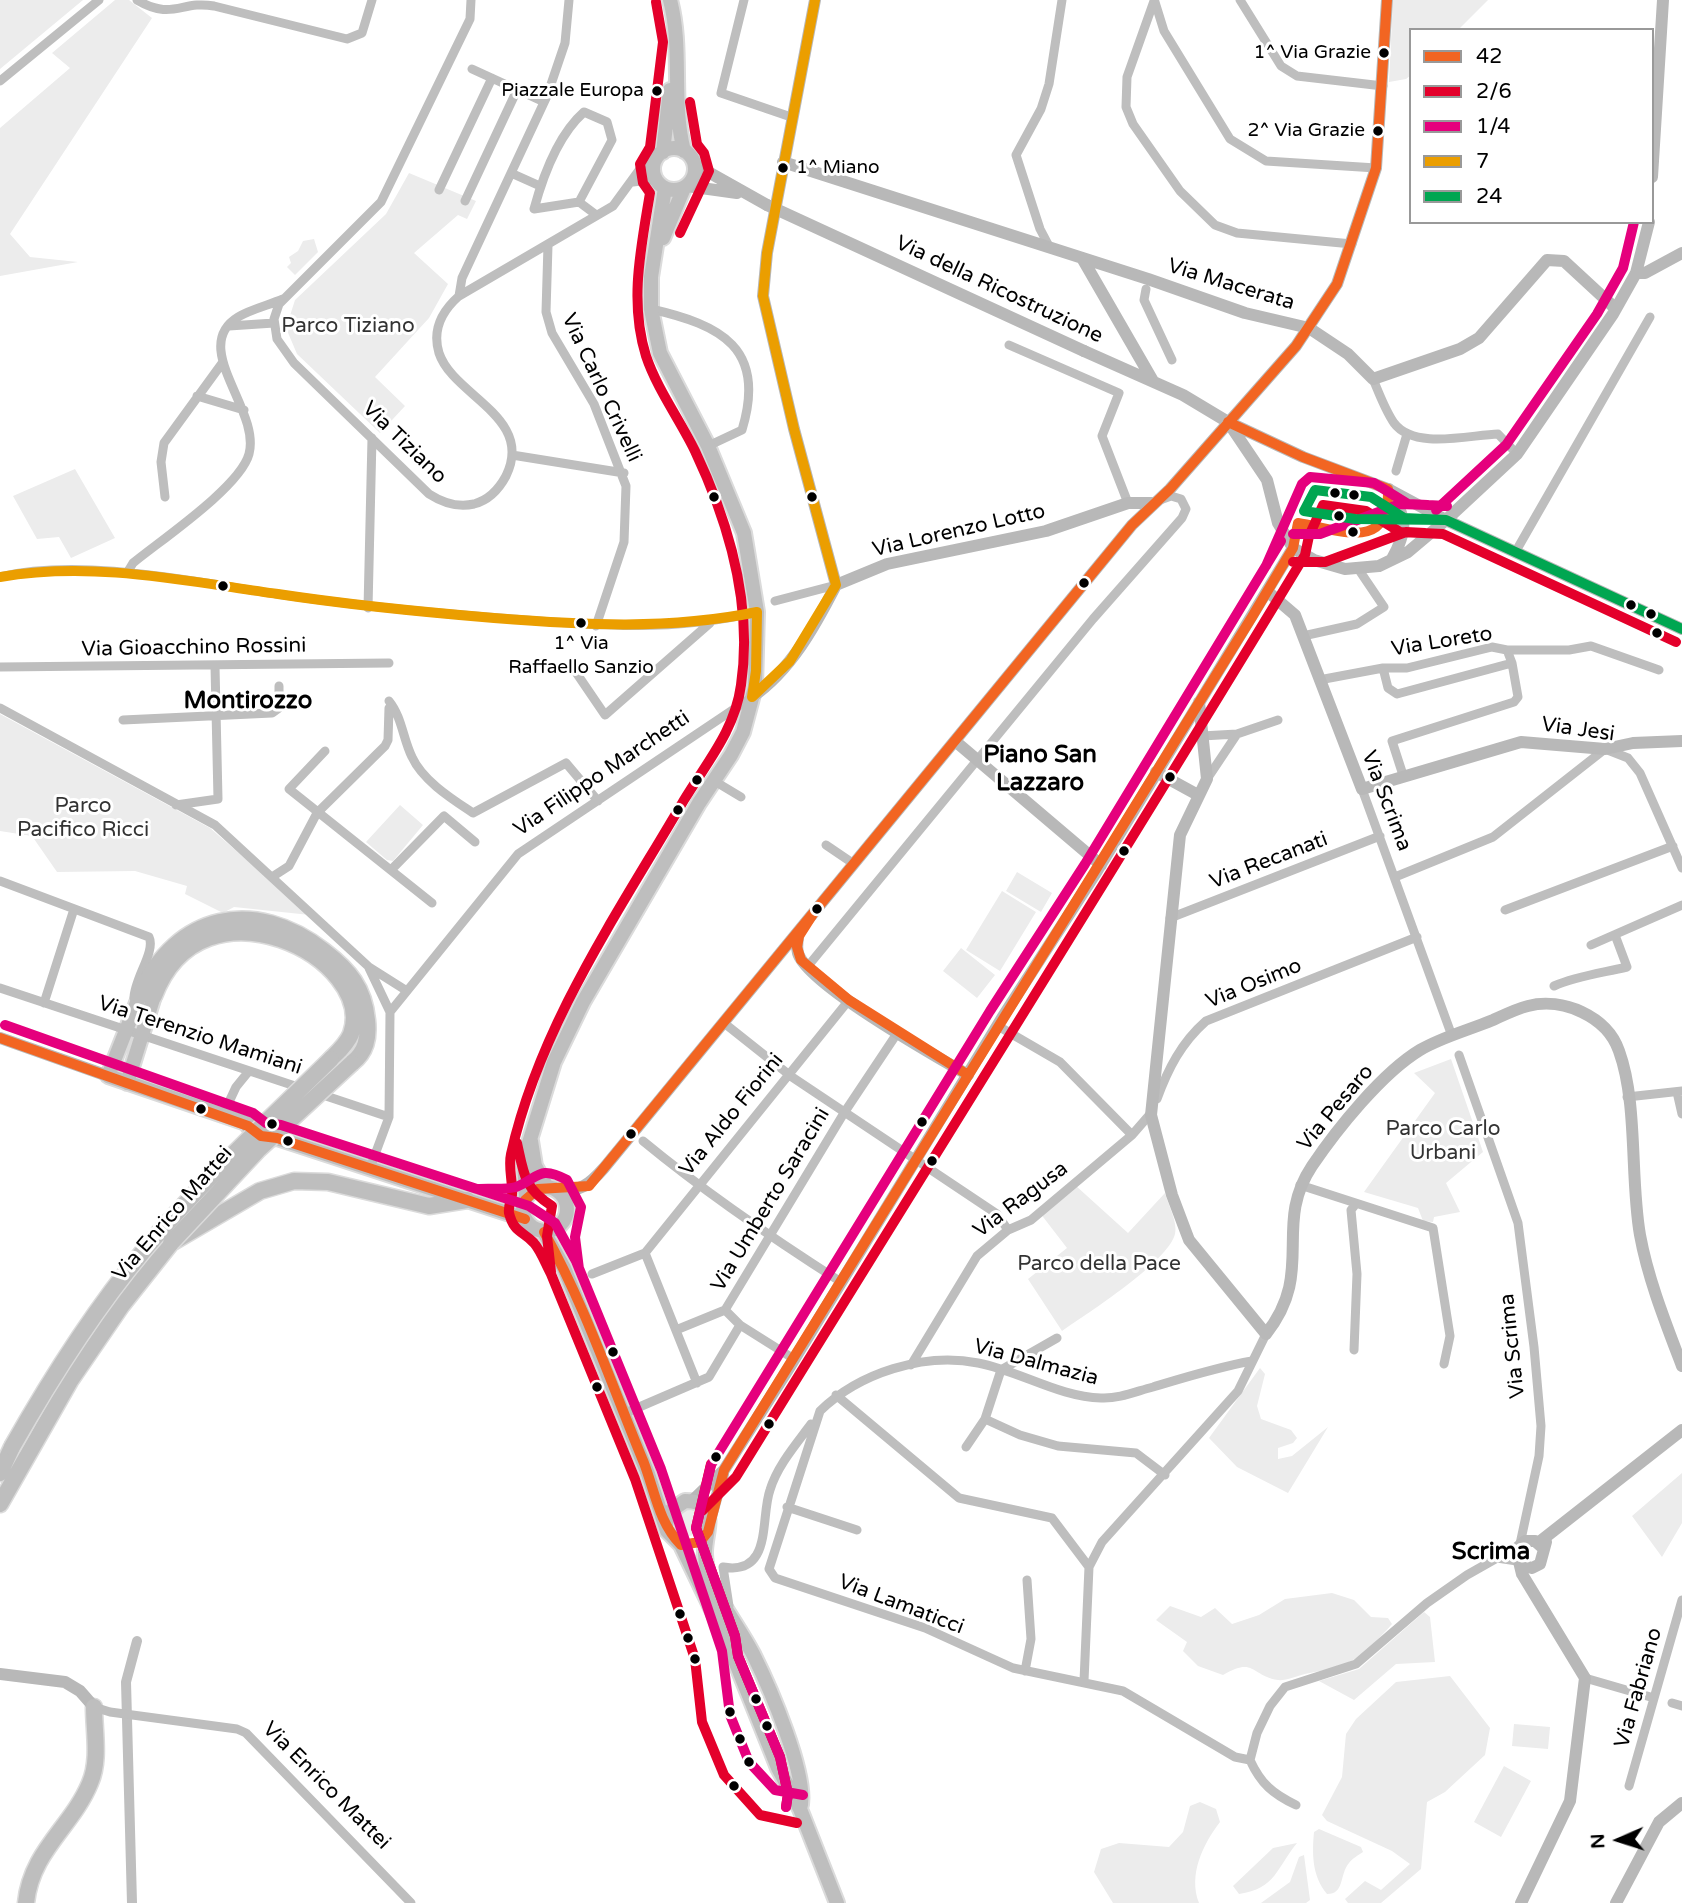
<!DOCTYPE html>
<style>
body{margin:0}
#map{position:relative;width:1682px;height:1903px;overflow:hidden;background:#fff;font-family:"Varela Round",sans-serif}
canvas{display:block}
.legend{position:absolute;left:1409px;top:28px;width:245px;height:196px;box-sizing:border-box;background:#fff;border:2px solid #999;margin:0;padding:9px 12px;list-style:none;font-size:21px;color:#000}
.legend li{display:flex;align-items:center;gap:14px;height:35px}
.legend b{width:35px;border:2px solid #999}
.north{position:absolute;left:1584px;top:1805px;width:70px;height:70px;-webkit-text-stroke:5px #fff;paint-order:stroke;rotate:267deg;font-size:19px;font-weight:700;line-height:28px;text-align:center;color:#000}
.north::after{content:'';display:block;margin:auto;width:24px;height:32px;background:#000;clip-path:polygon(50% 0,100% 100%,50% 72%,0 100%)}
</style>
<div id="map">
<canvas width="1682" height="1903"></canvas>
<ul class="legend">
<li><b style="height:9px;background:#f26522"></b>42</li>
<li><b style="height:9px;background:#e4002b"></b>2/6</li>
<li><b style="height:9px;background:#e5007d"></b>1/4</li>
<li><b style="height:9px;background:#eb9e00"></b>7</li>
<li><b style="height:9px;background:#00a651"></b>24</li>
</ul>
<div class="north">N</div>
</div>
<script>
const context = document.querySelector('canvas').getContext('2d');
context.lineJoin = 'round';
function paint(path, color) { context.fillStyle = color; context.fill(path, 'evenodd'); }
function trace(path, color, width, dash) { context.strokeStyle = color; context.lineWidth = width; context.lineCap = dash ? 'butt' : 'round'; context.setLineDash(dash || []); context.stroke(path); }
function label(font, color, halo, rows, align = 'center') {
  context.font = font + ' "Varela Round",sans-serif'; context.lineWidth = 6; context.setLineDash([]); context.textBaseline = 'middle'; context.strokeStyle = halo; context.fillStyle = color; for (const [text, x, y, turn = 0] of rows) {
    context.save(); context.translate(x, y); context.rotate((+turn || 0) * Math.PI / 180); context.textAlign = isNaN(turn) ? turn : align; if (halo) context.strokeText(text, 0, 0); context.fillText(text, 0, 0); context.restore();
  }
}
const green = new Path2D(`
 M0,0H83L0,69Z
 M115,0H129L152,18L10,234L30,257L78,262L0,276V128L70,68L52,53Z
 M1393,0H1488L1458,30H1411V75L1406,79L1389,82Z
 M409,173L476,201L467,219L458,215L414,253L448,284L429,318L375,377L405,406L380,433L297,354L286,328L295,300L386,214Z
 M314,239L318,252L295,275L287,267L291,263L289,257L298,251L303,241Z
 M75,469L115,538L71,558L59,537L37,539L13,496Z
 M0,714L210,828L310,915L234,907L223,913L185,894L187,886L135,871L57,872L32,836L0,831Z
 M400,805L423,825L393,861L387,860L366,842Z
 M1017,872L1052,893L1041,912L1006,891Z
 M1002,891L1036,912L1000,971L966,950Z
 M961,948L995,975L977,998L943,971Z
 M1451,1059L1483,1152L1446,1183L1460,1212L1434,1217L1433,1222L1423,1221L1418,1208L1364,1192L1435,1093L1414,1073Z
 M1075,1185L1128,1233L1165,1193C1168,1204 1178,1223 1175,1234C1168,1262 1088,1313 1062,1331L1028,1279L1067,1248L1040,1213Z
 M1260,1368L1265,1374L1257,1406L1261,1419L1291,1430L1297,1438L1293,1443L1278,1448V1459L1292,1456L1328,1427L1288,1493L1237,1467L1209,1438Z
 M1682,1473V1523L1662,1557L1632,1516Z
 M675 1523a13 13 0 1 1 26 0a13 13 0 1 1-26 0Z
 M1332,1593L1354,1600L1371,1617L1388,1618L1392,1624C1360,1660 1353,1665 1305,1674C1297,1676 1285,1681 1278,1680C1251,1676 1255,1656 1223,1675L1198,1666L1183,1651L1187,1642L1156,1620L1170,1606L1201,1617L1215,1608L1232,1624L1259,1615L1285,1599Z
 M1424,1612L1430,1617L1435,1662L1396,1664L1354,1700L1319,1681L1359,1669Z
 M1450,1676L1490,1728L1485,1755L1445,1792L1427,1802L1421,1869L1381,1903H1348L1345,1899L1365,1881L1381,1890L1410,1864L1392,1851L1327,1821L1322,1815L1342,1777L1346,1734L1356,1719L1396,1682Z
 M1514,1724L1550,1727L1548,1749L1512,1746Z
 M1504,1766L1531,1781L1501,1837L1474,1822Z
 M1200,1802L1216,1809L1220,1822C1203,1844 1188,1875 1199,1903H1113L1094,1872L1101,1849L1119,1843L1169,1847L1183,1832L1190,1806Z
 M1319,1829L1361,1847L1363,1852C1358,1855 1352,1859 1349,1863C1339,1875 1345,1894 1327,1894C1312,1876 1312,1854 1314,1832Z
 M1297,1843C1277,1867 1276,1889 1239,1894L1233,1886L1273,1848Z
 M1304,1855L1310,1900L1306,1903H1261L1290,1882L1299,1857Z`);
const canal = new Path2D(`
 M132,1903L126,1682L137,1641`);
const street = new Path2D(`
 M137,0C173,21 181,0 214,6L347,39L362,33L372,0
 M471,0L470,19L381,202L279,304L274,319L277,339L294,363L429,494C443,503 457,508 474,504C489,500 499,489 506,476C535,417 453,396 439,353C432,330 442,311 459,296L613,206L640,169L656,160
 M744,0L721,93L791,117
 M1240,0L1281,66L1297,76L1383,86
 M1154,1L1127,77L1126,107L1133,124L1180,191L1215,225L1237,233L1352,244
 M1155,2L1164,31L1230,139L1266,161L1376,168
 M472,69L544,102
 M0,81L99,0
 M511,173L540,186
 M633,182L656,179
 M439,190L492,78
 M465,201L517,90
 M579,202L612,140L607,122L584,112C559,134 543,176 534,209L579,202L595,214
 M548,245L546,312L552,333L594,404L626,486L624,542L596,626
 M1050,248L1040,229L1016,155L1041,109L1049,84L1062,0
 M1146,289L1144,300L1172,360
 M459,296L462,278L547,96L565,43L569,0
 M651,309C721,325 767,348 742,430L708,446
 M229,326L274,323
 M1009,345L1119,393L1102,436L1128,503
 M1373,379C1379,393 1385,410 1394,423C1414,450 1469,435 1498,434L1517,454
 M197,396L244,410
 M512,455L624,473
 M1396,471L1407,434
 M165,497L161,462L164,443L223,362
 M1516,551L1650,317
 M127,573L133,563C161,540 240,487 249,454C261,410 189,347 238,317C251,309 269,305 283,299
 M0,577C77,558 185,580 263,592C342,604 420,612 500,618C590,625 668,633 757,612
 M775,601L836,585
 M368,608L372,438
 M1303,636L1357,624L1384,607L1359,570
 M1492,647L1507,650L1512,663L1397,694L1388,688L1383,668H1407Z
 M1507,650H1569L1591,646L1659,670
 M0,667L389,663
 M573,668L605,715L710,623
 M1319,680L1383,668
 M389,701C402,717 403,739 412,757C423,781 452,799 473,813L566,763L598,801
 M0,708L215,825L369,967L407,991
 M123,720L272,713L279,708V686
 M1237,734L1278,720
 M1202,736L1237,734L1207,779
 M325,751L289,789L432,903
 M1403,775L1392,741L1514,702L1518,697L1512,663
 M716,782L741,797
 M1362,789L1452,1036
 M176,805L218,799L215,666
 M826,845L854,864
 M392,869L444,816L475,842
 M272,877L289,866L317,813L385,746L388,740L389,708
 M1395,877L1493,837L1605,749L1628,758L1640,773L1682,868
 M0,881L149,937C156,951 134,979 134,998
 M1505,910L1673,846
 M1170,918L1380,836
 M1591,945L1682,905
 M808,966L1093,619L1182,518L1186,509L1181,499L1171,496L1160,500
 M369,968L390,1012L389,1117L370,1168
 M1554,986C1577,976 1602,973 1627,967L1615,935
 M0,988L304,1089
 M44,1003L74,909
 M390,1012L518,854L752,697
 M724,1023L792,1077L997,1214L1008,1230
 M998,1026L1060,1062L1132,1135
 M1459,1055L1518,1223L1534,1347L1541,1426L1539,1456L1520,1544
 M1677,1092L1682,1114
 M317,1093L389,1117
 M1627,1097L1682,1091
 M1157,1099C1168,1069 1181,1043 1206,1021L1417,937
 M222,1117L236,1087L249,1071
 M643,1141C706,1193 772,1238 841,1282
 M1300,1185L1433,1228L1450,1336L1444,1364
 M592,1274L645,1253
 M740,1325L794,1359
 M676,1330L725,1310
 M1354,1350L1357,1274L1351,1210L1355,1205
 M911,1365L977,1256L1008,1230L1031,1220L1132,1135L1152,1112
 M697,1383L645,1253L849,1000
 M836,1395L959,1498L1052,1518L1089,1567
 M623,1414L709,1377L740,1325L725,1310L844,1113L898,1032
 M985,1419L1020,1435L1058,1446L1136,1453L1165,1475
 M966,1447L985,1419L1001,1370L1057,1338
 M787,1507L857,1530
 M729,1606L723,1567C773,1576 760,1518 770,1490C777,1466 797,1443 811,1424
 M1025,1671L1031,1639L1027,1580
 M1585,1678L1654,1698
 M1084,1681L1089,1567L1102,1542L1238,1391L1266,1334
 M1672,1703L1682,1706
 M94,1707L110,1712L237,1729L246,1733L411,1903
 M1250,1760L1235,1757L1123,1691L1013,1668L925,1628L775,1578L769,1569L820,1411C859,1373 924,1352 978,1363C1020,1371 1059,1397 1101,1398C1119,1399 1137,1391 1153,1387C1186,1377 1218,1367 1252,1361
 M1250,1760L1257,1733L1270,1706L1285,1687L1356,1664L1427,1603L1467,1575L1497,1558L1517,1561
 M1250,1760C1261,1784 1273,1794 1296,1805
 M1629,1786L1682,1600`);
const secondary = new Path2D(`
 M815,0L767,253L763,296L794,429L836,585
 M783,162L1148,279L1245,313L1309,328L1348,354L1373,379L1460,349L1479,338L1547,260L1564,261L1616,309
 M694,164L767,205
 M1652,177L1663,0
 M687,186L737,193
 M1082,258L1153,381
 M1636,273H1645L1682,253
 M1084,351L1183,395L1228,422L1303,457L1388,489L1446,520L1682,629
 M1228,422L1267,480L1278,523L1293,548L1314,560L1345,569L1379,566L1408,552L1446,520L1517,454L1613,314L1636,273L1649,222
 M1389,489C1406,518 1409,528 1392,559
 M836,585L887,564L1046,531L1128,503H1152
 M1267,591L1295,615L1362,789L1521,742L1605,749L1633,743L1682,741
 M752,697C791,670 815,626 836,585
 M1199,702L1207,779L1180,835L1151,1115L1172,1195L1189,1240L1266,1334C1316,1271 1272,1226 1312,1166C1337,1129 1382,1073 1420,1050C1442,1037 1469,1030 1493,1020C1504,1015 1516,1009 1528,1006C1562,997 1607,1016 1619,1051C1638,1103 1630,1179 1640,1235C1648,1279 1666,1324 1682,1366
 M955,741L1101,865
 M1156,772L1198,795
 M799,931C798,938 796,946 798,953C807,984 936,1056 968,1075
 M0,1038L108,1076
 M558,1191C581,1191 589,1185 604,1168L1132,525L1170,489L1296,346L1337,284L1376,168L1387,0
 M692,1501L724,1470L789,1368L1002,1018L1097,871L1293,548
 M710,1520L723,1474
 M1538,1543L1682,1430
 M1521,1565L1532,1568L1540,1564L1546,1542
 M0,1674L65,1682L80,1691L94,1707
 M1521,1903L1570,1801L1585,1678L1522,1574L1516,1549L1525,1541H1535L1543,1548
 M1616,1903L1659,1822L1682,1803`);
const primary = new Path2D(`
 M670,0C683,49 671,101 684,151
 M653 169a21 21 0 1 1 42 0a21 21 0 1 1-42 0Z
 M663,152L670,90
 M663,238L684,188
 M140,995L108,1076L255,1126
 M127,1083L154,996
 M248,1126C256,1137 264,1139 277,1138L525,1219
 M531,1141L535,1166L547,1187
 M523 1209a22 22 0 1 1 44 0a22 22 0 1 1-44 0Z
 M526,1197L524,1159L554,1062L583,1002L699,803L731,755L743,732L755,687L757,612L744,533L708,446L660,353L651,309V277L665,188
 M544,1232L564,1268L648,1474L667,1531L681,1545L727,1641L778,1768L800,1809L837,1903
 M666,1525L669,1512L685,1501C722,1501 704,1533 705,1554C705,1569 710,1581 717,1594C728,1614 742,1633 753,1654C768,1684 810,1779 800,1809`);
const highway = new Path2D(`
 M140,995C176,913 255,897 324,951C349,970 364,988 367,1020C369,1038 366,1052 352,1063
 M154,996C202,869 378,959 351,1034C347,1044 338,1052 331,1059
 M0,1473L12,1447
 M0,1504L70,1381L122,1305L171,1243L260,1191L294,1181L328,1182L429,1206L467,1200
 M26,1903C31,1851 72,1827 90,1783C100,1760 94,1732 94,1707`);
const secondaryBridge = new Path2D(`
 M767,205L1084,351`);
const highwayBridge = new Path2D(`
 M171,1243L258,1150L352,1063
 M12,1447C51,1378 94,1310 145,1249C202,1181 268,1121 331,1059`);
const bus1 = new Path2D(`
 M1228,422L1303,457L1388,489
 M813,914L799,936L797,947L801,960L849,1000L968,1075
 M0,1038L248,1126L261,1136L277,1138L525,1219
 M525,1200L538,1189L589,1186L1132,525L1170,489L1296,346L1337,284L1376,168L1387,0
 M544,1232C585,1305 612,1386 644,1463C655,1492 659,1523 681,1545L700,1542L708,1532L724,1470L1252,617L1293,548L1298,523C1340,530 1390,553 1388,489`);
const bus2 = new Path2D(`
 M656,2L663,42L650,147L640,164L643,183L650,193C641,248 629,302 646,356C657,389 680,420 695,451C729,523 753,604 741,685C735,730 707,762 684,800C618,913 540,1025 511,1154C508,1167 513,1182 512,1195C511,1201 508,1206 509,1213C514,1233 523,1231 534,1243C541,1251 546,1265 551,1274L635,1479L695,1659L702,1722L724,1775L760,1815L797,1823
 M680,233L709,171L704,153L697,144L690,102
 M1293,562H1325L1406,532L1425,533
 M517,1143C524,1175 524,1188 552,1206L547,1236L551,1272
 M711,1464L696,1528L735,1636L738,1656L780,1757L788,1794L786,1807
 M702,1511L736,1477C925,1170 1118,864 1305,555L1309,536L1323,505L1366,511L1400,532L1443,534L1676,642`);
const bus3 = new Path2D(`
 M1436,510L1506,445L1597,314L1623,268L1634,222
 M1293,534H1320L1400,504L1428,505
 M1266,566L1302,484L1310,477L1374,483L1408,504L1447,506
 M5,1025L253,1113L266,1123L281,1125L529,1206L555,1223L576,1261L661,1469L722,1651L730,1715L749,1762L775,1790L803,1795
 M477,1189C489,1188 505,1190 516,1187C538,1179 538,1164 567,1180L581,1207L575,1237L579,1269
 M786,1807L788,1794L780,1757L738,1656L735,1636L696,1528L711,1465L990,1011L1085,864L1281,541`);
const bus4 = new Path2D(`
 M0,577C94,561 185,581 278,594C350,605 422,612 494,618C583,625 669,630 757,612L756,671L752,697
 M752,697L790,661L836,585L794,429L763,296L767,253L815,0`);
const bus5 = new Path2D(`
 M1315,490L1371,497L1404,518L1446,520L1355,519L1304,511Z
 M1446,520L1682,629`);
const markers = [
 [1384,53,6,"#000"],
 [657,91,6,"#000"],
 [1378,131,6,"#000"],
 [783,168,6,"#000"],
 [1335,493,6,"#000"],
 [1354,495,6,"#000"],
 [714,497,6,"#000"],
 [812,497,6,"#000"],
 [1339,516,6,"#000"],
 [1353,532,6,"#000"],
 [1084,583,6,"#000"],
 [223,586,6,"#000"],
 [1631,605,6,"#000"],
 [1651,614,6,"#000"],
 [581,623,6,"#000"],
 [1657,633,6,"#000"],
 [1170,777,6,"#000"],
 [697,780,6,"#000"],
 [678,810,6,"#000"],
 [1124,851,6,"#000"],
 [817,909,6,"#000"],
 [201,1109,6,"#000"],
 [922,1122,6,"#000"],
 [272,1124,6,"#000"],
 [631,1134,6,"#000"],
 [288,1141,6,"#000"],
 [932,1161,6,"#000"],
 [613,1352,6,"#000"],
 [597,1387,6,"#000"],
 [769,1424,6,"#000"],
 [716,1457,6,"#000"],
 [680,1614,6,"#000"],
 [688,1638,6,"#000"],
 [695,1659,6,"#000"],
 [756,1699,6,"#000"],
 [730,1712,6,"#000"],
 [767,1726,6,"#000"],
 [740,1739,6,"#000"],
 [749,1762,6,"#000"],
 [734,1786,6,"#000"]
];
const busNames = [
 ["1^ Via Grazie",1371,53],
 ["Piazzale Europa",644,91],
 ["2^ Via Grazie",1365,131],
 ["1^ Miano",796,168,"left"],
 ["1^ Via",581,644,"center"],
 ["Raffaello Sanzio",581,668,"center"]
];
const streetNames = [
 ["Via Macerata",1231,285,17],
 ["Via della Ricostruzione",999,290,25],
 ["Via Carlo Crivelli",601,388,65],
 ["Via Tiziano",404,443,44],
 ["Via Lorenzo Lotto",959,531,-13],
 ["Via Loreto",1442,642,-9],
 ["Via Gioacchino Rossini",194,648,-1],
 ["Via Jesi",1578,730,8],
 ["Via Filippo Marchetti",602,774,-34],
 ["Via Scrima",1386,801,69],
 ["Via Recanati",1269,861,-21],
 ["Via Osimo",1254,984,-22],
 ["Via Terenzio Mamiani",200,1036,18],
 ["Via Pesaro",1336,1108,-50],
 ["Via Aldo Fiorini",732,1115,-51],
 ["Via Umberto Saracini",771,1200,-59],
 ["Via Ragusa",1021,1200,-37],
 ["Via Enrico Mattei",173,1214,-49],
 ["Via Scrima",1513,1346,-96],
 ["Via Dalmazia",1036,1363,15],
 ["Via Lamaticci",901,1605,21],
 ["Via Fabriano",1639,1688,-74],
 ["Via Enrico Mattei",326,1786,45]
];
const parkNames = [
 ["Parco Tiziano",348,326],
 ["Parco",83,806],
 ["Pacifico Ricci",83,830],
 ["Parco Carlo",1443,1129],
 ["Urbani",1443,1153],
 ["Parco della Pace",1099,1264]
];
const quarterNames = [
 ["Montirozzo",248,702],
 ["Piano San",1040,756],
 ["Lazzaro",1040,784],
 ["Scrima",1491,1553]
];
paint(green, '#ececec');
trace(canal, '#bfbfbf', 10);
trace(primary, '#dbdbdb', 18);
trace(highway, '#dbdbdb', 19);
trace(street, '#bebebe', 9);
trace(secondary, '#b8b8b8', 12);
trace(primary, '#bebebe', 14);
trace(highway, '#bebebe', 16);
trace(highwayBridge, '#dbdbdb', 19, []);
trace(secondaryBridge, '#b8b8b8', 12);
trace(highwayBridge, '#bebebe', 16);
trace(bus1, '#f26522', 10);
trace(bus2, '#e4002b', 10);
trace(bus3, '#e5007d', 10);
trace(bus4, '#eb9e00', 10);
trace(bus5, '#00a651', 10);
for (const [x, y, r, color] of markers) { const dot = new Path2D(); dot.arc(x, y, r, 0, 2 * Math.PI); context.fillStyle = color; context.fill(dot); trace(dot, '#fff', 2.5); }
label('19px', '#000', '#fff', busNames, 'right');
label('21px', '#000', '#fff', streetNames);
label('21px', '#333', '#fff', parkNames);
label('bold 24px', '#000', '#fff', quarterNames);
</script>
